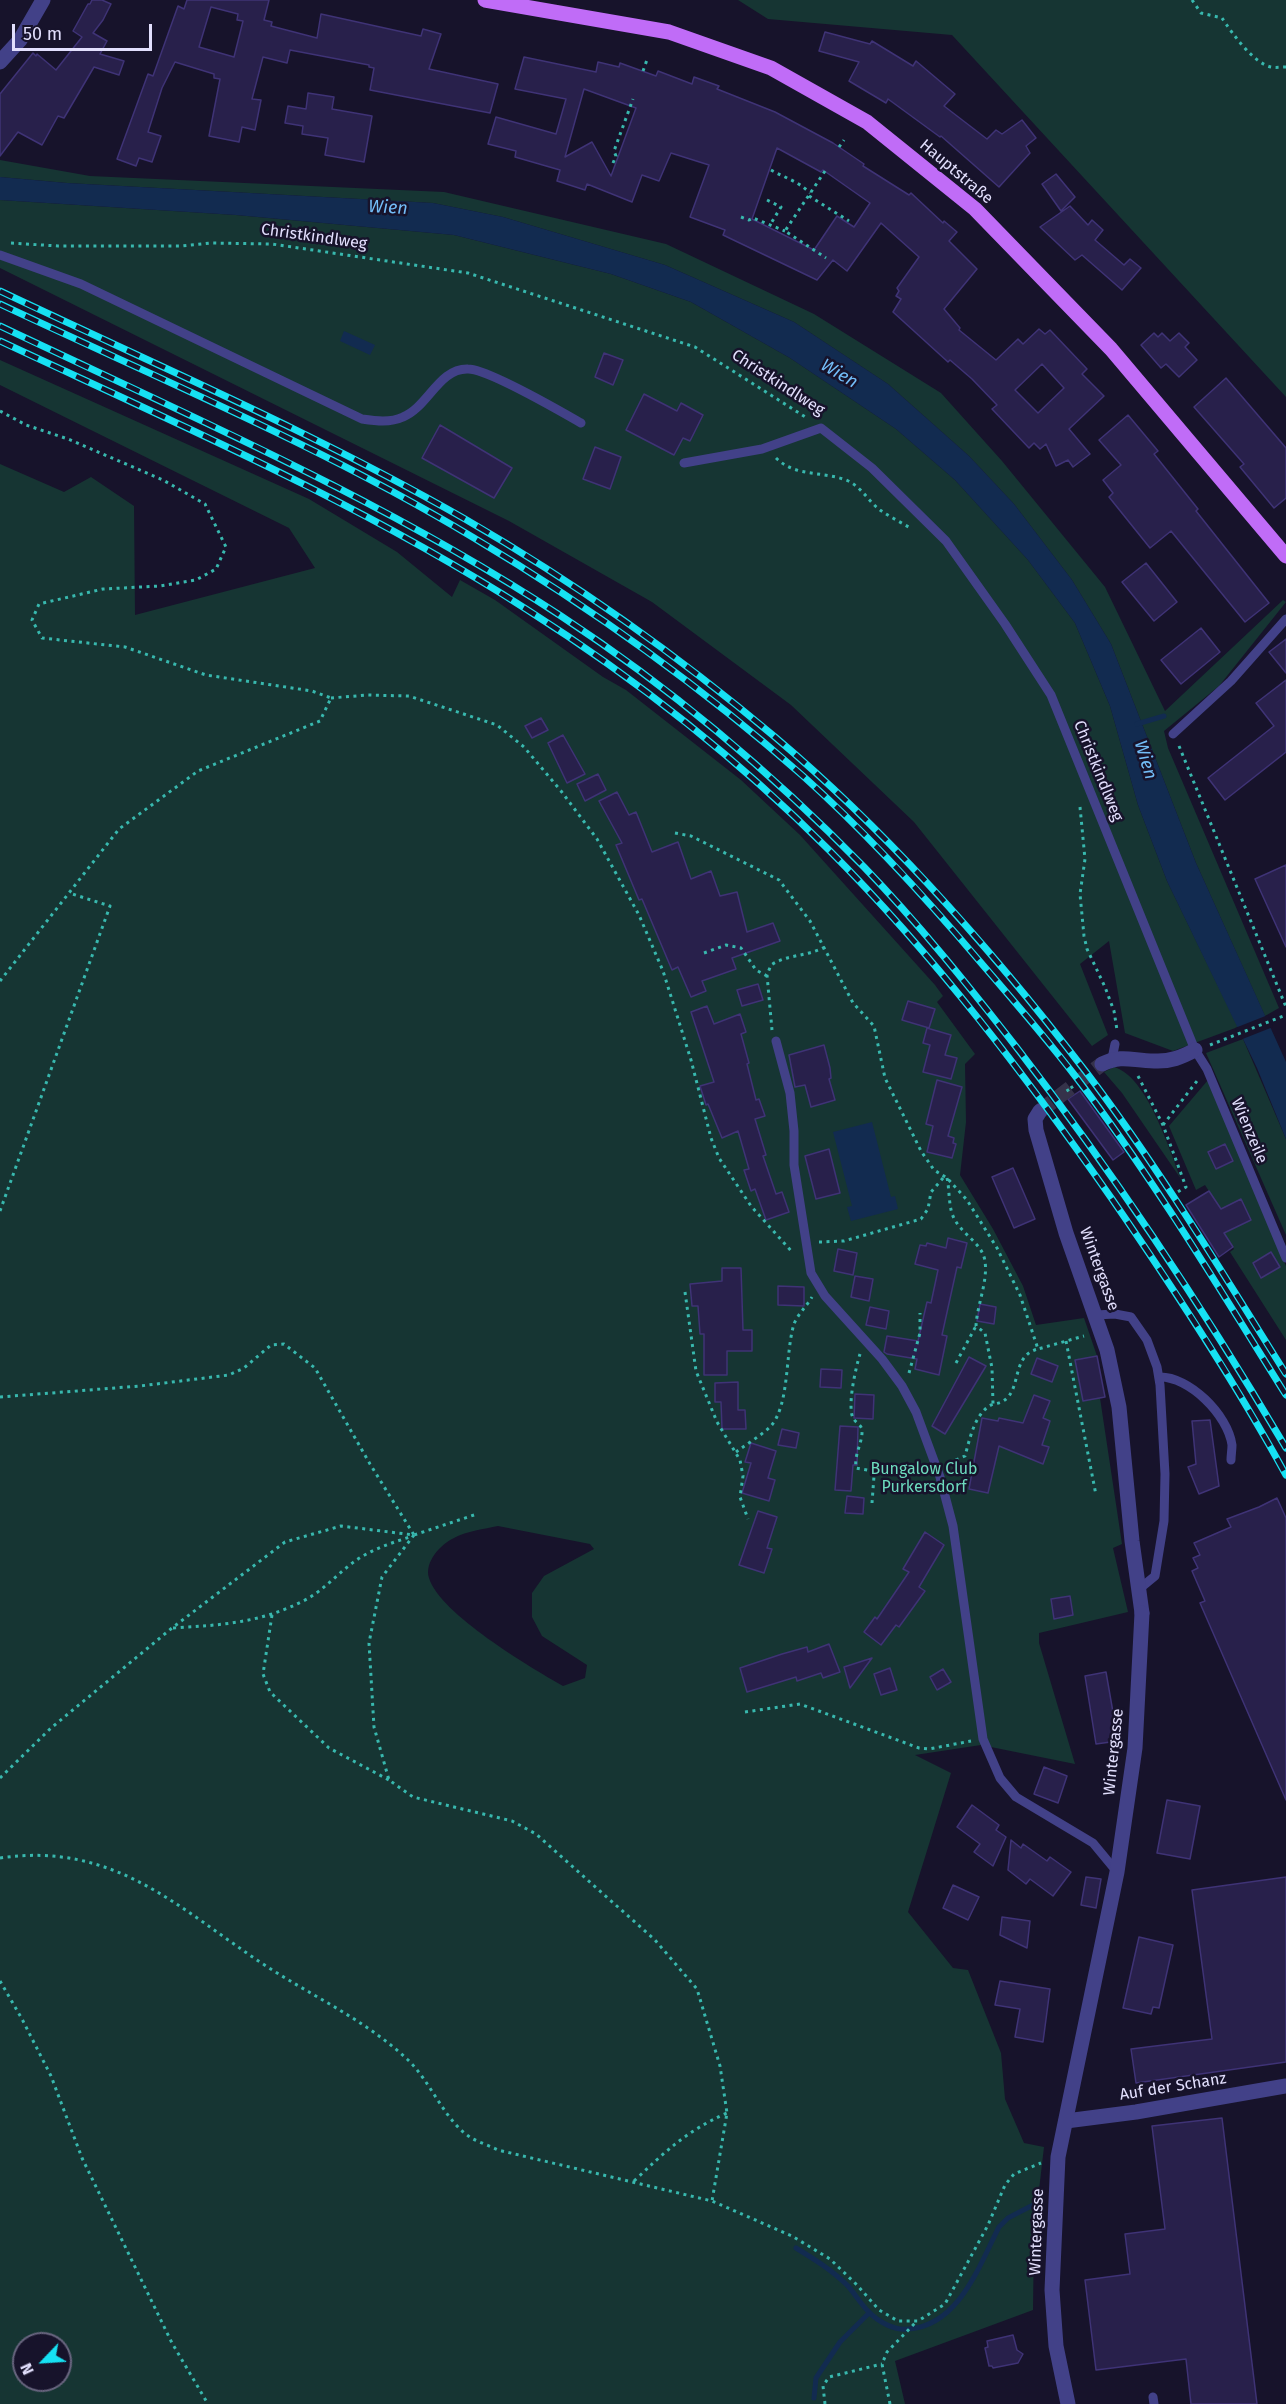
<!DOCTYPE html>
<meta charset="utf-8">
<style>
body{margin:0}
#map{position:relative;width:1286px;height:2404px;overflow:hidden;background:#17132b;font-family:"Fira Sans",sans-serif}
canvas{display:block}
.north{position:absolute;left:12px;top:2332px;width:60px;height:60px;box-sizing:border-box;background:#17132b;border:2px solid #68657f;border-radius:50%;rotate:245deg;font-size:16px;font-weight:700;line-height:24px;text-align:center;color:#e2dffd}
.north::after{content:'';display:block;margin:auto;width:21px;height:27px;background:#16e1f3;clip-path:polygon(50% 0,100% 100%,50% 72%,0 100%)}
.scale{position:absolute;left:12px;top:24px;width:140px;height:27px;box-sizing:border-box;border:3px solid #e2dffd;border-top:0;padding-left:8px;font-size:18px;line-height:21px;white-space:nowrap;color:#e2dffd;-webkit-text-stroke:4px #17132b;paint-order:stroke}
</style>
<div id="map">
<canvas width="1286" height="2404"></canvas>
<div class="north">N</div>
<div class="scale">50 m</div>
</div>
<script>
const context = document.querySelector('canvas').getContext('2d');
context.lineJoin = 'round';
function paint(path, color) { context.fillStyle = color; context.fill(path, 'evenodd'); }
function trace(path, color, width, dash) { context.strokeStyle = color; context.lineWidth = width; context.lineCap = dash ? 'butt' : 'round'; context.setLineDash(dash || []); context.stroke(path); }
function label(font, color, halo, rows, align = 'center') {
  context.font = font + ' "Fira Sans",sans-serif'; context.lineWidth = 5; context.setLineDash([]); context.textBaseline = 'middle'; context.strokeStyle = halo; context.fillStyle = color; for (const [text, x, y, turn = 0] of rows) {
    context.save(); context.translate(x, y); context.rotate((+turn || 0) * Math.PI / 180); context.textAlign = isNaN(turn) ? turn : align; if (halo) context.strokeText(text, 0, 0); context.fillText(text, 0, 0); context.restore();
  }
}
const green = new Path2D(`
 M738,0H1286V397L952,35L768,19Z
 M0,160L90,176L444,192L666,244L814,314L941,393L1002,461L1105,587L1165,711L1283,600L1286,602L1219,686L1164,731L1168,748L1279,1008L1265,1016L1196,863L1111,644L1072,580L1014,504L969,456L888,384L794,322L665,265L503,217L433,203L67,183L0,177Z
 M0,200L236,215L454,235L611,274L691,302L790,358L896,429L955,480L1028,560L1075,623L1110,706L1138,805L1167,881L1238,1027L1173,1051L1125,1033L1109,941L1080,964L1108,1035L1092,1046L914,822L791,705L652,602L509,521L0,268Z
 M0,360L309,499L397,552L452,597L460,580L495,600L603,677L626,690L741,780L800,835L935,985L943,996L937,1002L975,1054L965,1064L966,1122L960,1175L993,1229L1023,1286L1036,1325L1084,1318L1097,1356L1105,1397L1100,1398L1122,1544L1113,1548L1128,1612L1039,1633V1643L1075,1764L981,1745L915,1755L951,1773L908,1912L953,1968L968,1970L1001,2053L1005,2099L1024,2143L1044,2147L1034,2233L1033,2310L895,2361L905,2404H0V464L64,492L91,477L134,506L135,615L315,568L289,528L0,385ZM498,1526L590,1544L594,1549L544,1576L532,1593V1617L542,1636L587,1665L585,1678L563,1686C530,1667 440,1614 429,1578C424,1562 441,1544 454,1538C467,1531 484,1529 498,1526ZM24,2344H60V2380H24Z
 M1243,1039L1286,1139V1235L1206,1053Z
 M1114,1067C1147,1076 1169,1149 1181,1179L1122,1093L1104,1072Z
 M1208,1080L1286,1266V1340L1230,1252L1234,1249L1214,1217L1222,1211L1205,1185L1196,1190L1169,1126Z`);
const water = new Path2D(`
 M0,177L67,183L433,203L503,217L665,265L794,322L888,384L969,456L1014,504L1072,580L1111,644L1196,863L1286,1062V1139L1257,1068L1167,881L1138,805L1110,706L1075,623L1028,560L955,480L896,429L790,358L691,302L611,274L454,235L236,215L0,200Z
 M344,331L375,345L370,355L340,341Z
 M872,1122L891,1197L895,1196L898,1209L851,1221L847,1207L852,1206L833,1132Z`);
const pier = new Path2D(`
 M1268,1015L1273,1027L1240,1040L1235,1028Z`);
const stream = new Path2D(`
 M1137,724L1164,716
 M796,2248C814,2259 832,2270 848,2286C855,2294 861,2304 868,2311C878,2322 895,2331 909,2329C959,2325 979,2266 999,2227L1008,2218L1035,2204
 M814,2398L816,2378L840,2342L869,2313`);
const building = new Path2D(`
 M92,0H102L111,4L103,20L93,33L107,41L100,54L124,61L119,75L94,67L64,118L58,116L42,145L18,132L0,156V94L33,53L36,56L37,54L56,70L82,37L73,31L88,4H90Z
 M187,0H269L264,20L272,22L271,26L317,38L321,14L421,36L423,29L441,34L429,69L498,84L490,113L370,90L374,68L369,67V65L290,50L287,63L263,57L252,99L261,100L255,130L242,127L239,142L209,136L220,79L214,78V74L175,62L162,88L148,132L161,136L152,162L139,158L136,166L117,159L148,74L153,76L178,6L184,9ZM211,7L238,14L237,20L243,21L234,57L199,47Z
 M825,32L870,44L872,41L913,66L916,61L955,94L944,106L987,139L996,130L1002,134L1022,120L1036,138L1026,146L1030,153L999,187L941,136L940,137L888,99L886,103L849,81L859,62L819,51Z
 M524,57L596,72L598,62L619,67L620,63L656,76L658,71L692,84L694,77L719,86L717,89L775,112L833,143L864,164L863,166L909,195L911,193L943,223L944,221L957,232L949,241L977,269L944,309L960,328L959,330L996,360L1018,339L1023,344L1039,329L1045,334L1050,330L1087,369L1082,374L1104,396L1069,429L1090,454L1073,467L1068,460L1056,466L1046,444L1040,449L1034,443L1029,448L992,409L997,405L972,379L950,360L948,362L893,312L901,299L896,296L899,291L897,288L919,257L881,223L847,271L833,260L817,280L723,235L725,230L690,217L709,165L671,153L659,181L642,175L632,202L587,184L585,190L557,181L560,170L515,157L516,151L488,144L496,117L556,134L566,99L515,89ZM584,89L636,108L611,176L592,142L565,157ZM777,148L821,172L823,170L870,203L854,227L837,216L814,250L752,219ZM1042,364L1064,388L1038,413L1015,390Z
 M308,93L334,97L332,109L372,116L364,162L325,155L328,138L302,134L303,126L285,123L288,106L306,109Z
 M1056,174L1075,197L1061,211L1042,184Z
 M1070,206L1088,225L1092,220L1103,230L1095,240L1124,265L1130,259L1141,268L1122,290L1082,255L1075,260L1040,227Z
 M1154,333L1158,337L1162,333L1170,341L1179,333L1189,343L1185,347L1197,360L1179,377L1166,364L1161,368L1141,345Z
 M604,353L623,360L613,385L595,377Z
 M1226,378L1286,448V498L1274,508L1240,467L1244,464L1194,407Z
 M644,394L677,411L681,403L703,415L690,441L683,438L674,455L626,430Z
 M1128,415L1158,451L1154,454L1198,509L1196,511L1269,603L1245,622L1171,531L1150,548L1109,497L1113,493L1103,480L1121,465L1099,440Z
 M440,425L512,468L494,498L422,458Z
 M595,447L621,457L610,489L583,479Z
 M1146,563L1177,602L1154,621L1122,582Z
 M1201,628L1220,652L1181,684L1161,660Z
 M1286,639V673L1269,652Z
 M1286,680V752L1225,800L1208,778L1274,726L1256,703Z
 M541,718L548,730L532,738L525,726Z
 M563,735L585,774L567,783L548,743Z
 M598,774L606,790L585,801L577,784Z
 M617,792L629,815L636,812L652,852L678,842L691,879L711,871L720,896L737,892L747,932L773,923L780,941L732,958L736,969L702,981L706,991L691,997L678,967L672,970L642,899L639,900L616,845L622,843L599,801Z
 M1286,865V947L1255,879Z
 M758,984L763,1000L742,1006L737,990Z
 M908,1001L935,1009L929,1028L902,1020Z
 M707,1006L714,1024L740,1014L746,1032L741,1034L749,1063L747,1064L756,1100L759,1099L765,1116L755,1119L766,1155L763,1156L776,1194L782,1192L789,1212L766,1220L755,1189L751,1191L744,1170L749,1169L738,1131L722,1138L708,1104L706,1105L700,1086L714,1082L691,1012Z
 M927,1028L951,1035L945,1055L957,1058L951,1079L923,1072L930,1045L923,1043Z
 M824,1045L830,1068L831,1078L829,1079L835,1100L811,1107L805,1085L795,1087L789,1055Z
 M937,1080L962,1087L948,1136L954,1138L953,1143L956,1144L952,1158L927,1152L933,1126L926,1124Z
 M1080,1091L1124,1152L1113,1160L1068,1099Z
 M1225,1144L1233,1161L1216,1169L1208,1152Z
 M829,1149L840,1193L816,1199L805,1156Z
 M1013,1168L1035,1219L1014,1228L992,1177Z
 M1209,1191L1221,1209L1241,1199L1251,1220L1224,1233L1233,1247L1219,1257L1186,1205Z
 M948,1238L967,1243L961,1268L957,1267L942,1335L947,1336L939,1375L915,1369L917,1359L887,1354L884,1352L887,1336L918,1341L927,1302L931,1303L938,1270L915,1264L920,1245L926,1246L927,1243L946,1248Z
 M838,1249L857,1253L853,1275L834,1271Z
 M1271,1252L1280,1267L1261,1278L1253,1263Z
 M722,1268H741L743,1330H752V1351H727V1375H704V1334H700L698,1306H692L690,1284L722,1281Z
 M855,1276L873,1279L869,1301L851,1297Z
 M778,1286L804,1287V1306L778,1305Z
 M980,1304L996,1307L994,1324L977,1321Z
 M870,1307L889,1311L886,1329L866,1325Z
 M1097,1356L1105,1397L1083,1401L1075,1360Z
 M969,1357L986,1366L945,1434L932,1426Z
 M1037,1358L1058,1366L1052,1382L1031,1374Z
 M821,1369L842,1370L841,1388L820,1387Z
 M738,1382V1410H745L746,1429H722L721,1402H715V1383Z
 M855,1394L874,1395L873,1419L854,1418Z
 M1034,1395L1050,1401L1043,1418L1050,1421L1042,1445L1049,1447L1043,1464L999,1446L988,1493L969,1489L982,1418L998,1421L999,1418L1023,1423Z
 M1210,1420L1219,1486L1199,1494L1188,1467L1196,1464L1192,1421Z
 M840,1426L858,1427L857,1465H853L851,1491L835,1490Z
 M782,1429L799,1433L796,1448L778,1445Z
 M751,1443L776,1451L768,1478L775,1480L769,1501L742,1493L751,1463L745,1462Z
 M847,1496L864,1498L863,1514L845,1513Z
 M1277,1498L1286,1518V1800L1200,1603L1205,1601L1192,1571L1198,1568L1193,1558L1200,1555L1194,1543L1231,1527L1227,1519L1259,1507Z
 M758,1511L777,1517L767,1548L772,1549L764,1573L739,1565Z
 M925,1532L944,1545L919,1587L925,1591L899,1627L896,1625L881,1645L864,1632L875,1617L877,1619L909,1572L903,1569Z
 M1070,1596L1073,1615L1054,1619L1051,1599Z
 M829,1644L840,1672L823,1678L821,1673L797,1681L796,1677L747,1692L740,1668L782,1654L807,1647L808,1652Z
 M872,1658L850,1688L844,1667Z
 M890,1668L897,1690L881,1695L874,1674Z
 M943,1669L951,1682L937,1690L930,1677Z
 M1106,1672L1118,1741L1096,1744L1085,1676Z
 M1044,1767L1067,1776L1058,1803L1034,1794Z
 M1167,1800L1200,1806L1190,1859L1157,1853Z
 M972,1805L999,1825L996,1830L1006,1837L993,1866L974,1852L980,1844L957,1827Z
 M1011,1840L1021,1848L1023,1844L1047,1861L1050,1857L1071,1872L1053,1896L1030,1879L1026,1884L1008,1870Z
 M1086,1877L1101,1879L1096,1908L1081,1905Z
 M1286,1877V2062L1136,2083L1131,2049L1212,2039L1192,1890Z
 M953,1885L979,1897L968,1920L943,1908Z
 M1002,1917L1030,1921L1027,1948L1000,1935Z
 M1139,1937L1173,1945L1159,2008L1153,2007L1151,2014L1123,2008Z
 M1000,1981L1050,1989L1043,2042L1015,2037L1020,2009L995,2005Z
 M1222,2118L1257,2404H1191L1186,2359L1096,2370L1085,2280L1130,2274L1125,2234L1165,2229L1152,2126Z
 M1013,2335L1017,2350L1023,2354L1018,2363L993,2368L992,2366H989L985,2348L988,2347L987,2341Z`);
const minorTunnel = new Path2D(`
 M1040,1111L1102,1064`);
const path = new Path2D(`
 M1192,0L1201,13L1222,18C1232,33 1253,63 1271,67C1276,68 1281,67 1286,67
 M643,71L648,57
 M839,147L844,140
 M613,163L616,156L614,151L633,99
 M771,170C785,178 798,181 810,193
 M825,171L785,231L826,258
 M809,196L849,221
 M767,200L781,207L770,225
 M741,217L749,220L753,218L785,231
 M11,243L58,246H182L210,243L272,244L468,273L695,347L807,418
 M0,411L26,425L68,439L163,480L205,504L226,547L216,569L196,580L160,586L103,589L39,604L32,620L42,638L125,647L206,675L312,691L331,698L320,721L198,771L119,829L0,981
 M776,458C795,477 822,471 846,480C861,486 868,501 880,510C890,517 902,523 912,529
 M331,698L367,695L409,696L497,725L524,747L561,791L597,839L639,915L663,971L691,1060L711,1138L719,1158L751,1206L793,1253
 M1179,746L1286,1007
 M1080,807L1085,859L1080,894L1084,936L1087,949L1105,987L1114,1011L1117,1030
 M675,833L691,836L779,880L810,921L853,1003L874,1026L885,1078L921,1151L934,1170L947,1178L967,1200L997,1248L1020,1295L1038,1349L1084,1336
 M704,953L726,945L741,948L756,970L767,976
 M772,1030L767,975L771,965C788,954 806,957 825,947
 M1210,1045L1286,1015
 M1138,1076L1163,1125L1186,1187L1176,1193
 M1071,1086L1075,1092
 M1067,1089L1070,1094
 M1163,1125L1197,1081
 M947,1178C950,1191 948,1209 955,1220C963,1235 982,1243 985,1261C988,1282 977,1305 976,1326L985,1333L992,1368L993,1404C1026,1401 1007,1356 1038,1349
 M0,1211L110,906L69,893
 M819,1242L844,1241L921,1219L928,1209L931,1192L944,1177
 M685,1292L696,1371L717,1422L740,1460L743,1476L740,1497L748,1519
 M1066,1341L1096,1495
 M860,1354C856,1367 847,1405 853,1418C855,1422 860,1424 862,1429C863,1443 854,1453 856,1468L872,1471L874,1476L872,1503
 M956,1363L976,1326
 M909,1373L920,1333V1313
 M0,1397L140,1386L229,1375L244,1368L271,1345L284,1344L315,1368L370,1464L414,1535
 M736,1452C747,1444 760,1436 770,1427C790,1406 785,1353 794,1324C798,1314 806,1307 812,1297
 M949,1463L965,1456C970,1438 975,1412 993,1404
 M414,1535L382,1577L369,1643L374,1727L389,1780L413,1797L512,1821L536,1834L655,1940L697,1989L720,2066L727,2113L712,2201
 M272,1615L263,1674L270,1692L329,1748L389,1780
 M173,1628C222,1625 262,1623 307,1599C325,1589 340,1571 358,1559C375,1548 394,1542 413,1536
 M745,1712L800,1704L919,1748L929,1749L971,1741
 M0,1778L51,1728L172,1628L285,1542L341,1526L414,1535L477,1514
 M0,1858C115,1841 179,1909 266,1966C314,1997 365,2020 407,2059C431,2081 445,2123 473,2139C481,2143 490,2146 498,2150L712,2201L792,2236L830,2259L857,2285L879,2310L898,2321H918L945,2304L988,2225L1005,2185L1014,2174L1041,2163
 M0,1981L22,2019L51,2076L82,2158L172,2343L208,2404
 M634,2181C665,2152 686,2131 727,2113
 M825,2404L823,2386L829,2377L882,2364
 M890,2404L882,2364L887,2352L917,2321`);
const service = new Path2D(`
 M0,255L81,284L362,419C376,421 390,423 403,417C428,407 439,368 468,369C488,369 560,411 581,423
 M684,463L762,449L821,428L872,468L946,541L1005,624L1051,695L1195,1050L1207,1069L1286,1258
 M1173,734L1231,681L1286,619
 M776,1041L790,1093L794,1131V1165L811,1273L825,1296L882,1359L902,1386L916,1412L940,1477L953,1526L983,1739L1000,1778L1016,1797L1093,1843L1117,1872
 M1112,1059L1115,1044
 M1096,1315L1115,1314L1131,1317L1147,1340L1157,1367L1160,1385L1165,1474L1164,1521L1155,1576L1138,1590
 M1159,1377C1189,1376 1228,1415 1232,1445C1232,1450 1231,1455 1231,1460
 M1153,2397L1154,2404`);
const minor = new Path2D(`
 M0,62L20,40L43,0
 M1102,1064C1123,1054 1132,1061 1154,1061C1170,1062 1182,1057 1195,1050
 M1040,1111L1035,1119L1036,1130L1066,1233L1107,1350L1119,1407L1132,1541L1142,1613
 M1066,2121L1136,2112L1286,2086`);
const tertiary = new Path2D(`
 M1068,2404L1056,2346L1052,2290L1058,2157L1117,1872L1135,1748L1142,1613`);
const primary = new Path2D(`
 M485,0L669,32L771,68L867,122L975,209L1111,349L1286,556`);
const rail = new Path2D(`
 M0,291C156,365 315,433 465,519C574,582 679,656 775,737C891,835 994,952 1086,1072C1159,1168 1222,1272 1286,1374
 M0,304C159,379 323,447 474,538C590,607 701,686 803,776C868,834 926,898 982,964C1014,1001 1046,1038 1076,1077C1153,1178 1219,1288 1286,1395
 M0,326C190,416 384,500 561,616C671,688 772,773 864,867C919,924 968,985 1017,1048C1115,1175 1204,1309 1286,1448
 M0,341C178,424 360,503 526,609C635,678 738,759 829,850C935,956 1026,1076 1112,1199C1174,1289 1234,1380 1286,1475`);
const streetNames = [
 ["Hauptstraße",956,172,40],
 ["Christkindlweg",314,237,8],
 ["Christkindlweg",778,383,33],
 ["Christkindlweg",1098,771,68],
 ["Wienzeile",1249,1131,67],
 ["Wintergasse",1099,1269,70],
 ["Wintergasse",1114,1752,-84],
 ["Auf der Schanz",1173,2087,-9],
 ["Wintergasse",1037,2232,-88]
];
const parkNames = [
 ["Bungalow Club",924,1470],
 ["Purkersdorf",924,1488]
];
const waterNames = [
 ["Wien",388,208,3],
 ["Wien",839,374,31],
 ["Wien",1145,760,73]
];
paint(green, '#163533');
paint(water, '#122b50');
paint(pier, '#17132b');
trace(stream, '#122b50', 5);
paint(building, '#28204b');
trace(building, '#3f3376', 1.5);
trace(minorTunnel, '#35324a', 15, [15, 8]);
trace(path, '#38b8ae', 3, [3, 4.5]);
trace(service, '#424188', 9);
trace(minor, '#424188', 15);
trace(tertiary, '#424188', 15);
trace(primary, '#c06cf7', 15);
trace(rail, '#16e1f3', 7);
trace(rail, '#17132b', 4.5, [14]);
label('16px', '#e2dffd', '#17132b', streetNames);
label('16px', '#6ddbbe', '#17132b', parkNames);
label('italic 18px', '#73bdf8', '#17132b', waterNames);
</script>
